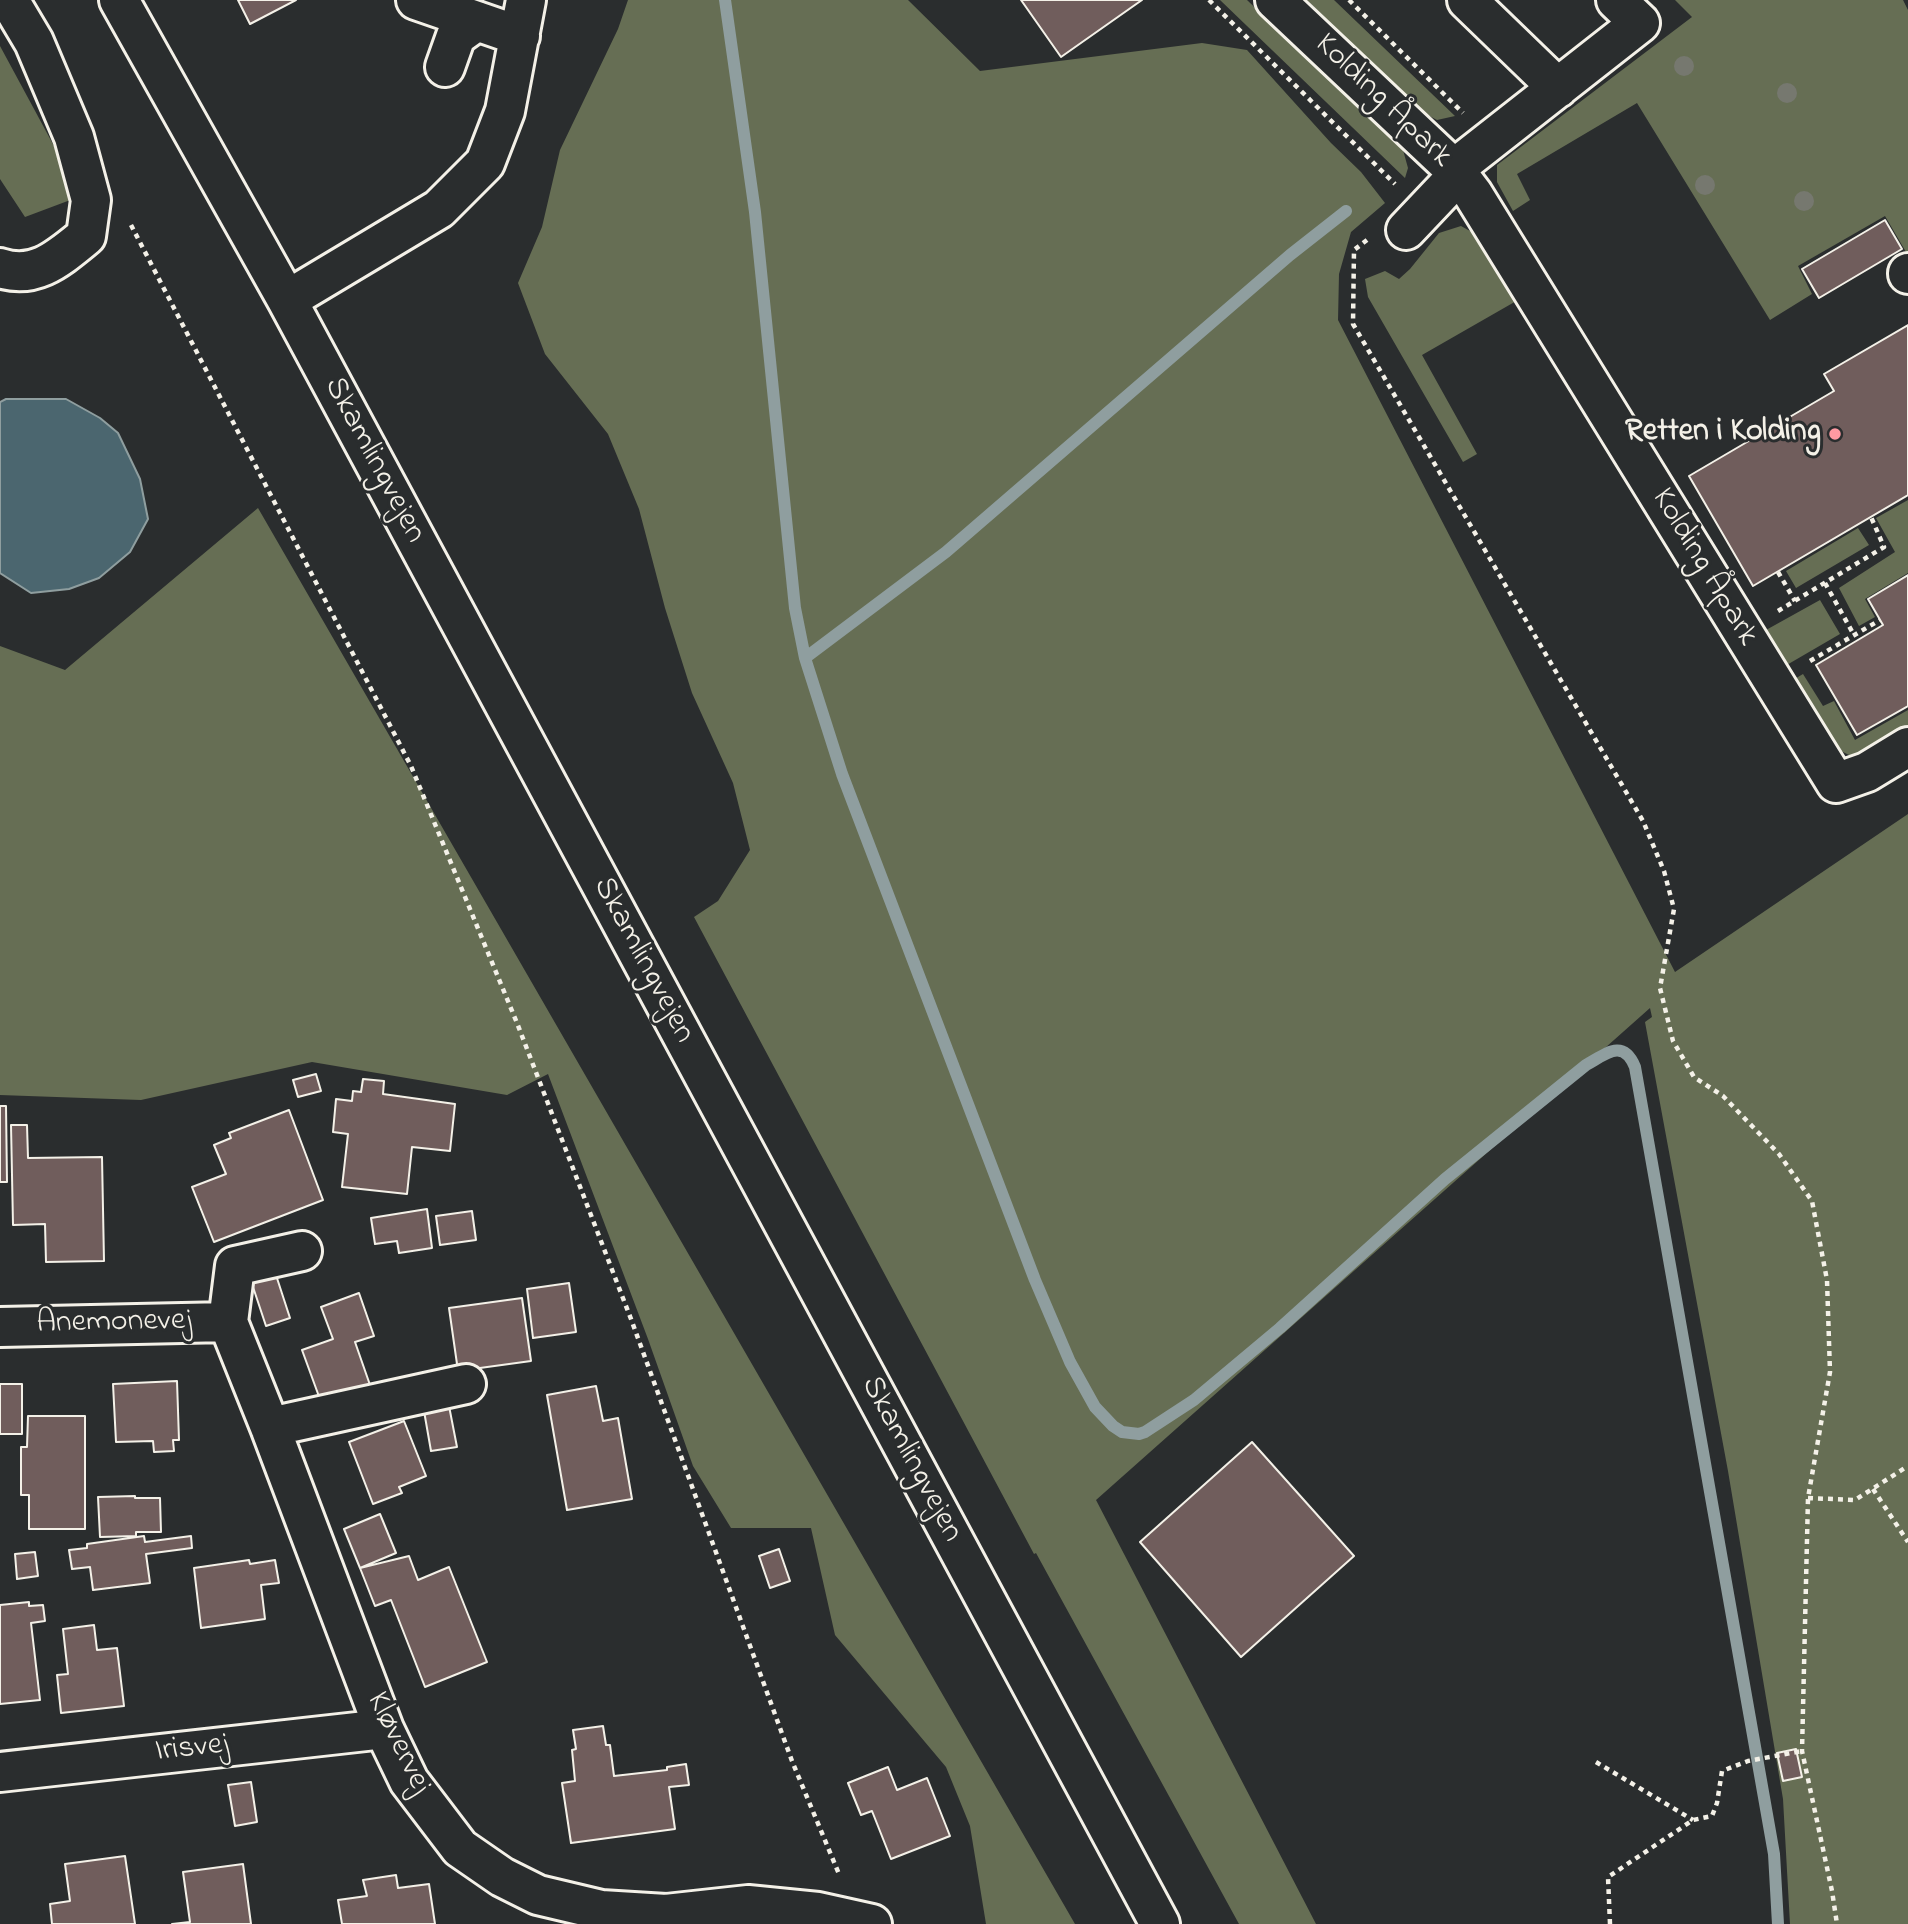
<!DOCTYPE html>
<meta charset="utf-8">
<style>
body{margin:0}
canvas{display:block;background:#2a2d2e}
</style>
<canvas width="1908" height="1924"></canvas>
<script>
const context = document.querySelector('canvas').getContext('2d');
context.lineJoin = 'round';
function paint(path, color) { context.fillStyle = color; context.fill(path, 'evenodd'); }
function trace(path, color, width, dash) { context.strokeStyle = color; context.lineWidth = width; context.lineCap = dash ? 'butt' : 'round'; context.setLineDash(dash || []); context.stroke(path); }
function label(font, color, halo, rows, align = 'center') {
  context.font = font + ' "Indie Flower",sans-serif'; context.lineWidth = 6; context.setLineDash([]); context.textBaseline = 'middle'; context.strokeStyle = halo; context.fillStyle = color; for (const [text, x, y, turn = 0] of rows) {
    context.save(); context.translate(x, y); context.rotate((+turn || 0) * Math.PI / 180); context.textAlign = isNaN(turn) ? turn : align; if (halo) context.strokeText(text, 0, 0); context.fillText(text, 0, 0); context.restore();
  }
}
const green = new Path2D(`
 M628,0H908L980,71L1202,43L1247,50L1331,143L1361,172L1385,203L1351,232L1339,274L1338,320L1675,972L1908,814V1924H1790L1783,1799L1728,1471L1645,1022L1652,1017L1650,1008L1096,1500L1316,1924H1239L1036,1553L1034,1554L694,917L718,901L750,850L733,783L692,693L665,608L639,509L608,434L545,354L518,283L542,227L560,150L618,29Z
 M1220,0H1247L1403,150L1408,168L1405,178Z
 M1307,0H1334L1455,116L1437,120L1422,112Z
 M1675,0H1903L1908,10V251L1906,252L1885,216L1798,266L1812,294L1770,320L1637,103L1517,174L1530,200L1513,211L1497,182V165L1692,17Z
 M0,46L81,196L25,217L0,179Z
 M1461,226L1479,236L1518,300L1422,355L1477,454L1463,462L1368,297L1365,279L1385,271L1399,279L1410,269L1439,233Z
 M1908,500V573L1865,599L1875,617L1859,626L1839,588L1895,552L1876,518Z
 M258,508L1075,1924H986L970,1826L946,1767L835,1635L811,1528H731L693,1466L648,1339L548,1074L507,1095L312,1062L141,1100L0,1095V646L65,670Z
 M1858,528L1869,545L1796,588L1786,571Z
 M1820,600L1840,634L1785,666L1766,630Z
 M1803,674L1823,706L1834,701L1855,740L1908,710V732L1855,758L1833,747L1793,680Z`);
const water = new Path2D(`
 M6,399H66L100,418L118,433L140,479L148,519L130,552L99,578L69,589L31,593L0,573V402Z`);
const stream = new Path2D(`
 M725,0L755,212L795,608L805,658L842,774L1035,1280L1070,1362L1095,1407L1113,1426L1122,1432L1139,1434L1145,1432L1194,1400L1280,1328L1445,1179L1586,1065C1606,1054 1623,1038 1635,1067L1774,1854L1778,1924
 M805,658L946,552L1290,255L1346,211`);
const building = new Path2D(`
 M238,0H296L250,24Z
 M1021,0H1142L1061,57Z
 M1885,220L1902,249L1819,298L1802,269Z
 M1908,325V495L1753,586L1689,476L1834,391L1824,374Z
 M1908,575V706L1857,735L1816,665L1883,625L1868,599Z
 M316,1074L321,1091L298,1097L293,1080Z
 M363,1079L384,1081L383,1094L455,1104L450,1151L412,1147L407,1194L342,1187L348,1134L333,1132L336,1099L352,1101L353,1091L361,1092Z
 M0,1106H6L7,1182H0Z
 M289,1110L323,1200L214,1242L192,1187L226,1174L214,1145L231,1138L229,1133Z
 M11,1125H27L28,1158L102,1157L104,1261L46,1262L45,1224L13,1225Z
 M427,1209L432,1248L399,1253L397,1241L375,1244L371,1218Z
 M472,1211L476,1240L440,1245L436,1216Z
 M275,1272L290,1318L266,1326L251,1281Z
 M569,1283L576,1332L533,1338L527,1289Z
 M359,1293L374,1336L355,1342L370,1385L321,1402L302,1350L333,1339L321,1307Z
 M522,1298L531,1361L458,1371L449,1308Z
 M177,1381L179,1440H173L174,1451L154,1452L153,1441L116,1442L113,1384Z
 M0,1384H22V1434H0Z
 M596,1386L603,1421L618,1418L632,1499L567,1510L547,1395Z
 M449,1406L457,1447L431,1451L424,1411Z
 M28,1416H85V1529H29V1495H21V1447H27Z
 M404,1421L426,1476L399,1487L402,1493L373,1504L349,1442Z
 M1252,1442L1354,1556L1241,1657L1140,1542Z
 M135,1496V1498H160L161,1532H136V1536L100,1537L98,1497Z
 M380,1514L396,1553L360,1568L344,1529Z
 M144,1536L145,1542L191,1536L192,1548L146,1554L150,1583L93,1590L90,1567L72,1569L69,1550L87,1548V1544Z
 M779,1549L790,1581L770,1588L759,1556Z
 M35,1552L38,1576L17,1579L15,1554Z
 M409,1556L418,1580L449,1567L487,1662L425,1687L391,1600L375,1606L360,1568Z
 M249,1560L250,1564L275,1560L279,1583L261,1585L265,1619L201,1628L194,1568Z
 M29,1602V1606L43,1605L45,1621L31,1623L40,1700L0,1704V1605Z
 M94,1625L97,1650L117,1648L124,1706L61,1713L57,1675L68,1674L63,1629Z
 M603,1726L606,1745H610L614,1776L667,1770V1767L686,1764L689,1785L669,1787L675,1829L571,1843L562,1783L575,1781L572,1750L576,1749L573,1730Z
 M1796,1749L1802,1777L1783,1781L1777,1753Z
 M888,1767L897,1790L927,1778L950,1836L891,1859L872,1811L861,1815L848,1783Z
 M251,1782L257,1822L235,1826L228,1785Z
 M125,1856L135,1924H52L50,1904L70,1901L65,1864Z
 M243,1864L251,1924H172L190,1922L183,1872Z
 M396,1875L398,1888L429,1884L435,1924H342L338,1900L367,1896L363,1880Z`);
const path = new Path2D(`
 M1209,0L1395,184
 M1349,0L1463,113
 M131,225L411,766L517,1023L631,1319L792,1761L839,1874
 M1367,240L1354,250L1353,324L1643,821L1664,871L1674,909L1660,988L1673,1041L1694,1077L1723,1096L1779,1154L1812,1201L1827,1280L1830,1372L1808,1498L1802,1751L1832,1891L1837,1924
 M1778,572L1795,601
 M1825,583L1854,635
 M1778,611L1884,547L1871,517
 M1810,661L1880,620
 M1873,1489L1908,1542
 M1808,1498L1855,1500L1908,1466
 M1596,1762L1693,1820
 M1610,1924L1608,1877L1693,1820L1712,1816L1717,1803L1722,1771L1748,1761L1802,1751`);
const minor = new Path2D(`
 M119,0L287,300L1160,1924
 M416,0L520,36
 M1275,0L1454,169L1473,194L1836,783L1867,772L1908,747
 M1467,0L1558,88
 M445,67L456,36L477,21
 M1454,169L1640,23L1616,0
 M1406,230L1458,175
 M0,268C36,280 60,257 86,236L91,200L74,137L34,42L9,0
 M1908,274V273
 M287,300L439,209L485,163L505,111L526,0
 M302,1251L235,1266L228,1322L270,1427L384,1729L409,1781L460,1848L502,1877L538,1895L601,1910L666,1914L748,1905L818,1912L872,1924
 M0,1327L228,1322
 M270,1427L466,1384
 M0,1772L384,1729`);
const trees = [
 [1684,66],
 [1787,93],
 [1705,185],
 [1804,201]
];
const markers = [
 [1835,434,7,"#ff9aa2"]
];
const streetNames = [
 ["Kolding Åpark",1382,102,44],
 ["Skamlingvejen",373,461,62],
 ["Kolding Åpark",1703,568,59],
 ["Skamlingvejen",642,961,62],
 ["Anemonevej",114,1324,-1],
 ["Skamlingvejen",910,1460,62],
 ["Kløvervej",397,1744,64],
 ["Irisvej",192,1750,-6]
];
const poiNames = [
 ["Retten i Kolding",1821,434]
];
paint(green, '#666e54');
paint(water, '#4b666f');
trace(water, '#8f9e9f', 2);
trace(stream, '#8f9e9f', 12);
paint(building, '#705d5c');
trace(building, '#f4f1e8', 2);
trace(minor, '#f4f1e8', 44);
trace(path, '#f4f1e8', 4.5, [5, 5]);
trace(minor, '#2a2d2e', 38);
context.fillStyle = '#76786f';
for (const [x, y] of trees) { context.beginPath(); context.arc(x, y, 10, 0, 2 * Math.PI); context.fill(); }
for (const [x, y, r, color] of markers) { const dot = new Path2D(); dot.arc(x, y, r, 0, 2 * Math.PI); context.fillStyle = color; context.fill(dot); trace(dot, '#2a2d2e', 2.5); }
label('32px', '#f4f1e8', '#2a2d2e', streetNames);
label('bold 32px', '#f4f1e8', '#2a2d2e', poiNames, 'right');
</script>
